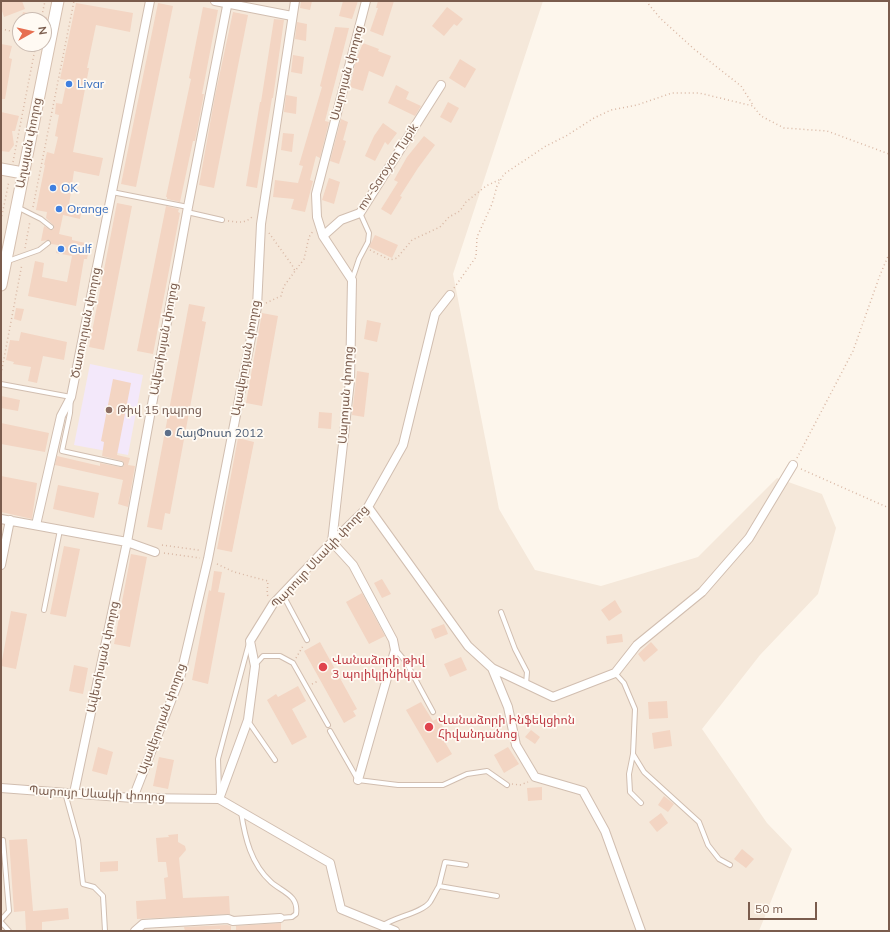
<!DOCTYPE html>
<meta charset="utf-8">
<style>
body{margin:0}
#map{position:relative;width:890px;height:932px;overflow:hidden;background:#fdf6ec;font-family:Mulish,sans-serif}
canvas{display:block}
.frame{position:absolute;inset:0;border:2px solid #7a5c4d;pointer-events:none}
.north{position:absolute;left:12px;top:12px;width:40px;height:40px;box-sizing:border-box;background:#fffaf3;border:1px solid #cabbb1;border-radius:50%;rotate:82deg;font-size:11px;font-weight:700;line-height:16px;text-align:center;color:#7a5c4d}
.north::after{content:'';display:block;margin:auto;width:14px;height:18px;background:#e76f51;clip-path:polygon(50% 0,100% 100%,50% 72%,0 100%)}
.scale{position:absolute;left:748px;top:902px;width:69px;height:18px;box-sizing:border-box;border:2px solid #7a5c4d;border-top:0;padding-left:5px;font-size:12px;line-height:14px;white-space:nowrap;color:#7a5c4d;-webkit-text-stroke:3px #fffaf3;paint-order:stroke}
</style>
<div id="map">
<canvas width="890" height="932"></canvas>
<div class="frame"></div>
<div class="north">N</div>
<div class="scale">50 m</div>
</div>
<script>
const context = document.querySelector('canvas').getContext('2d');
context.lineJoin = 'round';
function paint(path, color) { context.fillStyle = color; context.fill(path, 'evenodd'); }
function trace(path, color, width, dash) { context.strokeStyle = color; context.lineWidth = width; context.lineCap = dash ? 'butt' : 'round'; context.setLineDash(dash || []); context.stroke(path); }
function label(font, color, halo, rows, align = 'center') {
  context.font = font + ' Mulish,"Noto Sans Armenian",sans-serif'; context.lineWidth = 3.5; context.setLineDash([]); context.textBaseline = 'middle'; context.strokeStyle = halo; context.fillStyle = color; for (const [text, x, y, turn = 0] of rows) {
    context.save(); context.translate(x, y); context.rotate((+turn || 0) * Math.PI / 180); context.textAlign = isNaN(turn) ? turn : align; if (halo) context.strokeText(text, 0, 0); context.fillText(text, 0, 0); context.restore();
  }
}
const residential = new Path2D(`
 M1,1H543L453,274L499,509L535,570L601,586L698,557L777,478L822,494L836,528L818,594L760,655L702,729L767,823L792,849L759,931H1ZM20,20H44V44H20Z`);
const education = new Path2D(`
 M90,364L143,375L128,455L74,445Z`);
const building = new Path2D(`
 M1,1H22L25,9L4,17L1,8Z
 M301,1H312L310,10L300,8Z
 M343,1H358L352,19L339,16Z
 M378,1H394L383,36L370,31L378,8H376Z
 M76,3L133,13L130,32L96,25L87,68H89L73,152L103,158L99,176L74,171L69,205L82,208L80,219L63,215L59,234L72,237V240L90,244L87,259H84L76,306L28,296L35,261L44,263L42,277L67,282L72,256L56,253L58,245L51,244L50,240L41,241L44,226L51,230L54,229V226L46,218L47,212L36,210L45,165H44L47,152L54,154L58,137L55,136L59,115L55,114L56,103L62,104L67,80L60,79Z
 M158,3L173,6L136,187L121,184Z
 M203,7L218,10L202,94H204L195,141H193L180,202L167,199V197H166L191,79L189,78Z
 M447,7L463,19L457,26L454,24L444,36L432,26Z
 M23,12L47,17V20H21Z
 M233,12L248,15L214,188L199,185L215,96Z
 M274,19L284,20L273,98H272L257,188L246,186L260,102H261Z
 M297,22L307,24L306,41L295,39Z
 M335,27L349,28L325,121L329,122L320,158L316,156L310,180L313,181L305,212L291,209L294,199L273,197L275,180L298,183L303,166L299,165L322,87L320,86Z
 M363,43L379,49L378,51L391,56L383,77L369,71L363,91L350,87L356,60Z
 M1,44L12,46L9,58L12,59L5,99H1Z
 M293,55L304,57L302,74L291,72Z
 M460,59L476,69L465,88L449,78Z
 M396,85L409,92L406,99L421,106L415,116L388,103Z
 M286,95L297,97L296,114L284,112Z
 M448,102L459,108L451,123L440,117Z
 M1,112L19,116L15,131H12L14,145L9,152L1,151Z
 M341,119L348,122L343,140L346,141L339,164L330,161Z
 M383,123L397,133L388,145L385,142L375,161L365,156L374,136Z
 M283,133L294,134L292,152L281,150Z
 M424,136L435,145L418,168L400,196L402,197L391,215L381,209L398,182L394,180L407,157Z
 M329,178L340,182L334,204L322,200Z
 M117,203L132,206L104,350L89,347Z
 M166,206L179,209L178,212L180,213L153,354L137,351Z
 M375,235L398,245L392,258L369,247Z
 M189,304L205,307L202,321L206,322L170,514L165,513L162,530L147,527Z
 M16,308L24,309L21,321L14,319Z
 M262,313L278,316L262,406L246,403Z
 M367,320L381,323L377,342L364,339Z
 M21,332L67,342L64,360L43,356L37,383L28,381L31,367L13,364L14,362L6,360L10,340L19,341Z
 M357,371L369,373L364,417L352,415Z
 M113,379L131,383L117,455L130,458L128,465L135,466L128,507L118,504L123,480L55,465L57,456L100,466V463L120,467L124,466V463L122,461L102,456L104,442L101,441Z
 M1,396L20,400L18,411L1,408Z
 M319,412L332,413L331,429L318,428Z
 M1,423L49,433L45,452L1,444Z
 M238,438L254,442L232,552L217,549Z
 M1,476L37,483L32,519L1,512Z
 M58,485L99,493L94,518L53,509Z
 M64,546L80,549L66,617L50,614Z
 M131,554L147,557L130,647L114,644Z
 M214,571L222,572L218,592L225,593L208,684L192,680L209,590L211,591Z
 M382,579L391,594L382,598L374,583Z
 M362,593L385,636L369,644L346,602Z
 M615,600L622,612L609,621L601,610Z
 M11,611L27,614L16,669L1,666Z
 M444,624L448,634L435,639L431,629Z
 M622,634L623,642L607,644L606,636Z
 M320,642L357,709L353,711L356,716L344,723L304,651Z
 M651,642L658,650L644,662L638,654Z
 M461,657L467,670L450,677L444,664Z
 M74,665L88,668L83,694L69,691Z
 M298,686L306,701L292,709L307,737L292,745L267,700L276,694L278,697Z
 M667,701L668,718L649,719L648,702Z
 M421,702L433,721L438,718L446,732L441,736L452,754L437,763L406,710Z
 M531,730L540,737L535,744L525,737Z
 M670,730L672,746L654,749L652,733Z
 M98,747L113,752L107,775L92,771Z
 M508,747L519,764L504,773L494,755Z
 M159,757L174,760L168,789L153,786Z
 M542,787V800L528,801L527,788Z
 M664,796L674,804L668,812L658,805Z
 M661,813L668,823L657,832L649,822Z
 M178,834V842L185,846L186,850L179,858L183,898L229,896L230,914L137,919L136,901L166,899L164,878L168,877L166,862H158L156,838L169,837L168,835Z
 M27,839L33,911L68,908L69,919L42,922V931H26L25,911L14,912L9,840Z
 M742,849L754,859L746,868L734,859Z
 M118,861V871L100,872V862Z
 M281,923V931H236V926Z
 M227,925L231,926V931H220V929L185,931L184,927Z`);
const path = new Path2D(`
 M646,1L660,18L694,49L741,86L753,105
 M41,20L45,1
 M1,29L20,33
 M13,162L36,44
 M33,207L74,1
 M1,220L9,181
 M228,221C238,222 244,224 252,217
 M269,233L292,265L295,271
 M25,248L30,221
 M370,250L390,260L397,258L412,240L440,227L449,217L460,211L466,202L486,186L501,179
 M454,288L476,257L477,237L492,204L497,186L504,174L546,146L566,136L594,118L611,110L637,105L672,93H699L753,106L761,116L784,128L827,131L889,154
 M266,303L281,296L284,286L304,259L309,237L313,231
 M1,374L22,264
 M797,458L853,351L880,275L889,254
 M801,469L889,508
 M162,545L198,550L201,552
 M164,553L200,558
 M217,564L234,572L268,581L267,594L268,596
 M296,658L303,646
 M312,684L318,681
 M512,784L520,785L528,782`);
const lane = new Path2D(`
 M112,192L188,207
 M17,207L41,219L51,227
 M187,212L222,220
 M8,261L39,250L48,243
 M352,280L359,259L368,242L369,233L360,213
 M1,384L71,397L70,413L62,451L121,464
 M283,595L307,640
 M44,610L60,530
 M501,612L515,649L527,672L526,684
 M396,650L406,662L433,712
 M255,665L263,656H280L293,663L328,725
 M615,673L624,683L635,709L633,754L644,772L699,822L708,845L719,859L730,865
 M248,721L275,760
 M330,731L358,780L398,785H443L467,774L487,771L507,785
 M633,754L629,774L630,792L641,803
 M219,792L218,759L249,643
 M65,793L78,840L83,884L94,887L103,896L105,931
 M241,812C245,838 251,864 271,882C282,892 299,895 296,914L292,917L280,918
 M439,886L445,862L466,865
 M1,920L9,911L3,840
 M1,922L9,931
 M382,926C394,917 422,913 430,902C433,897 436,891 439,886L497,896`);
const street = new Path2D(`
 M215,1L292,16
 M323,236L341,220L360,213L441,85
 M368,507L468,646L492,668L553,697L615,673L637,645L702,592L749,538L793,465
 M1,519L127,542L155,552
 M36,525L61,416L71,397L150,1
 M1,565L10,520
 M492,668L508,707L516,745L535,777L583,791L605,831L641,931
 M358,780L395,650L393,640L353,565L332,542L350,381L352,280L323,236L317,217L316,194L366,1
 M1,788L133,798L219,799L248,720L255,666L250,641L273,604L332,542L368,507L403,445L435,314L450,295
 M74,793L127,542L188,207L228,1
 M133,798L180,678L208,559L257,307L261,224L295,1
 M219,799L330,863L341,909L395,931
 M135,931L143,924L228,919L233,921L280,918`);
const secondary = new Path2D(`
 M1,169L23,173
 M1,285L58,1`);
const markers = [
 [69,84,4,"#3f7fe0"],
 [53,188,4,"#3f7fe0"],
 [59,209,4,"#3f7fe0"],
 [61,249,4,"#3f7fe0"],
 [109,410,4,"#8d6e63"],
 [168,433,4,"#5c6f8a"],
 [323,667,5,"#e0444e"],
 [429,727,5,"#e0444e"]
];
const streetNames = [
 ["Սարոյան փողոց",347,73,-75],
 ["Աղայան փողոց",29,143,-79],
 ["mv-Saroyan Tupik",388,167,-57],
 ["Ծատուրյան փողոց",86,323,-79],
 ["Ավետիսյան փողոց",164,339,-80],
 ["Ալավերդյան փողոց",246,358,-80],
 ["Սարոյան փողոց",346,395,-86],
 ["Պարույր Սևակի փողոց",320,557,-47],
 ["Ավետիսյան փողոց",103,657,-78],
 ["Ալավերդյան փողոց",162,719,-70],
 ["Պարույր Սևակի փողոց",97,794,3]
];
const shopNames = [
 ["Livar",77,84],
 ["OK",61,188],
 ["Orange",67,209],
 ["Gulf",69,249]
];
const educationNames = [
 ["Թիվ 15 դպրոց",117,410]
];
const serviceNames = [
 ["ՀայՓոստ 2012",176,433]
];
const healthNames = [
 ["Վանաձորի թիվ",332,660],
 ["3 պոլիկլինիկա",332,674],
 ["Վանաձորի Ինֆեկցիոն",438,720],
 ["Հիվանդանոց",438,734]
];
paint(residential, '#f5e8da');
paint(education, '#f3e8fa');
paint(building, '#f3d5c3');
trace(lane, '#d1beb0', 6);
trace(street, '#d1beb0', 10);
trace(secondary, '#d6c0b0', 13);
trace(path, '#d9b8a5', 1.5, [1, 3]);
trace(lane, '#fff', 4);
trace(street, '#fff', 8);
trace(secondary, '#fff', 11);
for (const [x, y, r, color] of markers) { const dot = new Path2D(); dot.arc(x, y, r, 0, 2 * Math.PI); context.fillStyle = color; context.fill(dot); trace(dot, '#fffaf3', 1.5); }
label('12px', '#7a5c4d', '#fffaf3', streetNames);
label('12px', '#366cbe', '#fffaf3', shopNames, 'left');
label('12px', '#785e54', '#fffaf3', educationNames, 'left');
label('12px', '#4e5e75', '#fffaf3', serviceNames, 'left');
label('12px', '#be3a42', '#fffaf3', healthNames, 'left');
</script>
